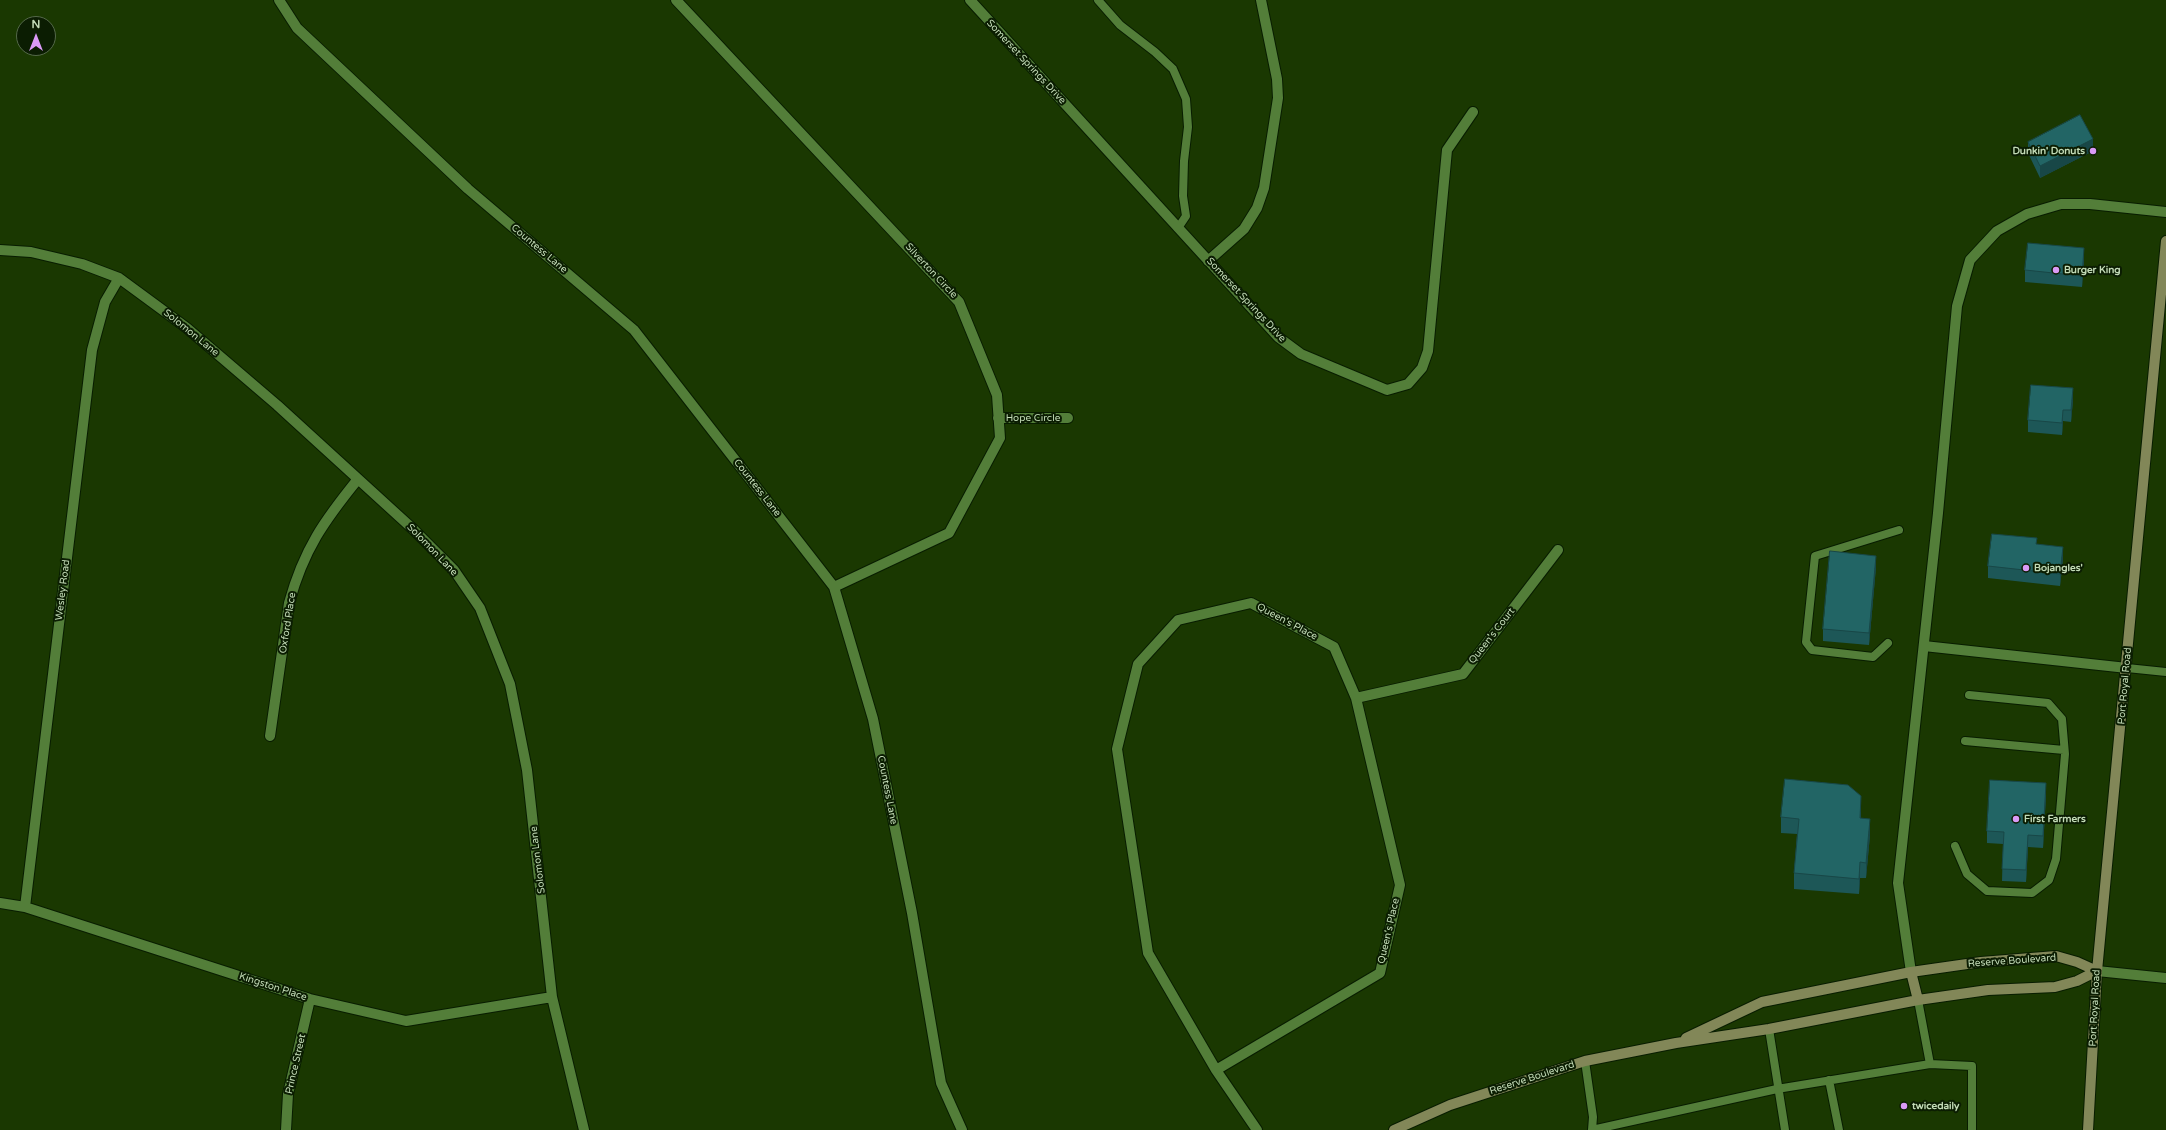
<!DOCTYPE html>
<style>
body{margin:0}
#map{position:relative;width:2166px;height:1130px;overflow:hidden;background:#1a3801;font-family:"Varela Round",sans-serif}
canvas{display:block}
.north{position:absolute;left:16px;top:16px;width:40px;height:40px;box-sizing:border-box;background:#0b1d02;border:1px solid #55694a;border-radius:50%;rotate:0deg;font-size:11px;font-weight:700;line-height:16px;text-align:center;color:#c3dbb7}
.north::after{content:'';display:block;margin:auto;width:14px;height:18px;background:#da9af6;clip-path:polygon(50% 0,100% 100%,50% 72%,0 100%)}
</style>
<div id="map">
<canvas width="2166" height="1130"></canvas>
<div class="north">N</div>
</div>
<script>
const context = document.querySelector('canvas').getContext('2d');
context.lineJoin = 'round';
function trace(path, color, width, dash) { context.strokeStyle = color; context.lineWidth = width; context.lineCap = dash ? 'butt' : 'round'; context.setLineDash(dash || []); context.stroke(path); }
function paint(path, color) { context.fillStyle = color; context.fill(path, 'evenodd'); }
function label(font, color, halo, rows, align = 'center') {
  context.font = font + ' "Varela Round",sans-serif'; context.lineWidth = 4; context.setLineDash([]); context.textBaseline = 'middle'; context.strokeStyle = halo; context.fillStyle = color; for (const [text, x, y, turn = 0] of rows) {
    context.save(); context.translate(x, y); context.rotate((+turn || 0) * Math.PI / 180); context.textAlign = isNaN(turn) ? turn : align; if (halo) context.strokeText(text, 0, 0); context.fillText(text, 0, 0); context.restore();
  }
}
const lane = new Path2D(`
 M1098,0L1120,25L1155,52L1173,69L1186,99L1188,127L1184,161L1183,196L1186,216L1178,228
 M1888,643L1873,657L1812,650L1806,642L1815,556L1899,530
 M2127,668L2166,672
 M1965,741L2064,750
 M1955,846L1967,874L1987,891L2032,893L2049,880L2056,859L2065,754L2062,719L2048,703L1969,695
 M1769,1029L1785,1130
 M1585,1061L1593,1117L1592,1130
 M1930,1064L1972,1066V1130
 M1829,1080L1839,1130
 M1592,1130L1777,1089L1930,1064L1918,1000`);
const street = new Path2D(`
 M279,0L297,28L468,189L634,330L834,587L873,719L912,913L941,1083L962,1130
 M676,0L959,302L997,395L1000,438L949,533L834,587
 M970,0L1278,337L1301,354L1387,390L1408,384L1422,368L1428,351L1447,150L1473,112
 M0,250L31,252L82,264L119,278L187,328L277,405L414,530L454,570L480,608L510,684L527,770L552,997L584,1130
 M1208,261L1244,229L1257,208L1264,188L1278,98L1277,79L1261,0
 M998,418H1068
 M1924,646L2127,668
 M1356,698L1463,674L1558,550
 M270,736L289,603C304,549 324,521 358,479
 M0,903L25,907L310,999L406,1021L552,997
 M25,907L92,350L105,302L119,278
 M2097,971L2166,978
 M1911,972L1898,883L1938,513L1957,306L1970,260L1997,231L2027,214L2061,204H2090L2166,212
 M1216,1070L1380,973L1400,885L1356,698L1334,647L1251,603L1178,620L1138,664L1117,749L1148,953L1216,1070L1257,1130
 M286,1130L288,1094L310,999`);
const secondary = new Path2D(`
 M1911,972L1918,1000
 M1686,1038L1762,1002L1911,972L1981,962L2056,956L2077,962L2097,971
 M1394,1130L1450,1105L1585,1061L1676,1043L1769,1029L1918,1000L1988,990L2055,987L2077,981L2097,971
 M2088,1130L2097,971L2166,241`);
const wall = new Path2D(`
 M2028,142L2093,151L2040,178L2028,153Z
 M2084,260L2082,287L2025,282V270Z
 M2073,400L2071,422L2063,421L2062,435L2028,432V420Z
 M2037,544L2063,559L2060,586L1988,578V566Z
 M1876,567L1869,645L1823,641V629Z
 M2046,795L2043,848L2028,847L2026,882L2002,881L2003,844L1987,843V831Z
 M1861,812V818L1870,835L1866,878H1860L1859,894L1794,889V873L1797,834L1781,833V817Z`);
const shadedWall = new Path2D(`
 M2093,139V151L2040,178V166Z
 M2084,248V260L2082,287V276Z
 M2073,388V400L2071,422V410Z
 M2063,410V421L2062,435V423Z
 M2063,547V559L2060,586V574Z
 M1876,556V567L1869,645V633Z
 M2046,783V795L2043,848V836Z
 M1861,796V812L1860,834V818Z
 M1870,819V835L1866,878V863Z
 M2028,835V847L2026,882V870Z
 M1860,862V878L1859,894V879Z`);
const building = new Path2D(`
 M2080,115L2093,139L2040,166L2028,142Z
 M2028,243L2084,248L2082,276L2025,270Z
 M2031,385L2073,388L2071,410H2063L2062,423L2028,420Z
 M1992,534L2037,538L2036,544L2063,547L2060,574L1988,566Z
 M1830,551L1876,556L1869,633L1823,629Z
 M1785,779L1848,785L1861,796L1860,818L1870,819L1866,863L1860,862L1859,879L1794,873L1799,819L1781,817Z
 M1990,780L2046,783L2043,836L2028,835L2026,870L2002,869L2004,832L1987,831Z`);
const markers = [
 [2093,151,4,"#da9af6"],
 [2056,270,4,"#da9af6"],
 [2026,568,4,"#da9af6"],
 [2016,819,4,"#da9af6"],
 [1904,1106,4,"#da9af6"]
];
const streetNames = [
 ["Somerset Springs Drive",1026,62,47],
 ["Countess Lane",539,249,40],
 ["Silverton Circle",931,271,47],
 ["Somerset Springs Drive",1246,300,47],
 ["Solomon Lane",191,333,39],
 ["Hope Circle",1033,418],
 ["Countess Lane",757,488,52],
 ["Solomon Lane",432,550,46],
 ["Wesley Road",63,590,-83],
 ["Queen's Place",1287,622,28],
 ["Oxford Place",288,623,-81],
 ["Queen's Court",1492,636,-52],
 ["Port Royal Road",2125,686,-85],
 ["Countess Lane",887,790,79],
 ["Solomon Lane",538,860,-97],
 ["Queen's Place",1389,931,-77],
 ["Reserve Boulevard",2012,961,-4],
 ["Kingston Place",273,987,18],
 ["Port Royal Road",2095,1008,-87],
 ["Prince Street",296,1064,-77],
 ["Reserve Boulevard",1532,1078,-18]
];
const poiNames = [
 ["Dunkin' Donuts",2085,151,"right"],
 ["Burger King",2064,270],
 ["Bojangles'",2034,568],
 ["First Farmers",2024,819],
 ["twicedaily",1912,1106]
];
trace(lane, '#081d00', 10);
trace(street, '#081d00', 12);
trace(secondary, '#081d00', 12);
trace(lane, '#537e39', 8);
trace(street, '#537e39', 10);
trace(secondary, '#828758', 10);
paint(wall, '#1d5757');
paint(shadedWall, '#184747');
paint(building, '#226565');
trace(building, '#184747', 1);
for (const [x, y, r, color] of markers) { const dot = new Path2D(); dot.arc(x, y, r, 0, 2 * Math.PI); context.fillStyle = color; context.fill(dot); trace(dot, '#0b1d02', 1.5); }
label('10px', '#c3dbb7', '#0b1d02', streetNames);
label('bold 10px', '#c3dbb7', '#0b1d02', poiNames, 'left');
</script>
